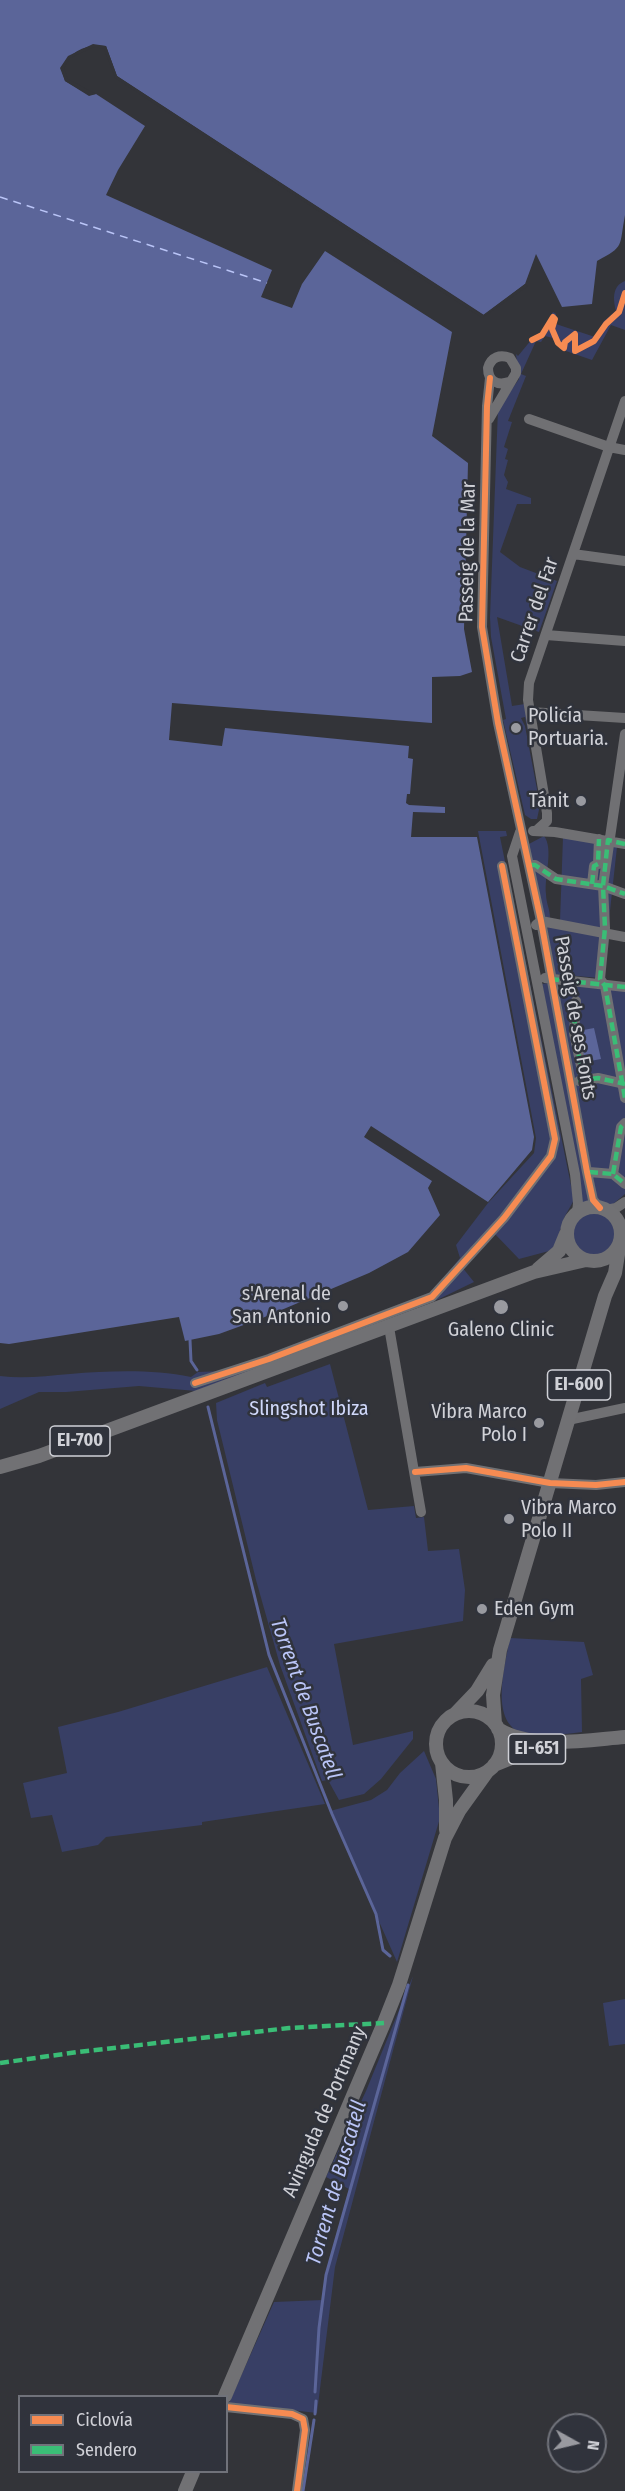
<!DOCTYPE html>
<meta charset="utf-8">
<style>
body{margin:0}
#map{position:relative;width:625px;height:2491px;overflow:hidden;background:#333439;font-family:"Fira Sans Condensed",sans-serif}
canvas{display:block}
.legend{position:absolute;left:18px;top:2395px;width:210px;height:78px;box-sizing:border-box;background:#30333c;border:2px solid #70727a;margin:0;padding:8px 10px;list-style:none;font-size:18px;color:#d0d1d7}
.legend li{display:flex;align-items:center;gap:12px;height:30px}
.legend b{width:30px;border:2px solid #70727a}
.north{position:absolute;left:547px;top:2413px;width:60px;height:60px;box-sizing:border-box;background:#30333c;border:2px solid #70727a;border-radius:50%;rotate:98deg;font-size:16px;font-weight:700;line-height:24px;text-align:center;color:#d0d1d7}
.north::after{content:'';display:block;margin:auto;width:21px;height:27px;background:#999aa0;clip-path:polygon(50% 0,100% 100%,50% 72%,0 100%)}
</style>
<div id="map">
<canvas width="625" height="2491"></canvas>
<ul class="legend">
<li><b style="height:8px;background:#f68b52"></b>Ciclovía</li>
<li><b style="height:8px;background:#3abd76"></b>Sendero</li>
</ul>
<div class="north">N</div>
</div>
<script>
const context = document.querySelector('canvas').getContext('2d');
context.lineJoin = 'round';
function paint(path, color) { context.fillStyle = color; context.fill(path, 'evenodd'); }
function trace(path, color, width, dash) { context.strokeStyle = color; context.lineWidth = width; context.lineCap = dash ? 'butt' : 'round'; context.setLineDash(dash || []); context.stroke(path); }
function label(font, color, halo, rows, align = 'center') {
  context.font = font + ' "Fira Sans Condensed",sans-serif'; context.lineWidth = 5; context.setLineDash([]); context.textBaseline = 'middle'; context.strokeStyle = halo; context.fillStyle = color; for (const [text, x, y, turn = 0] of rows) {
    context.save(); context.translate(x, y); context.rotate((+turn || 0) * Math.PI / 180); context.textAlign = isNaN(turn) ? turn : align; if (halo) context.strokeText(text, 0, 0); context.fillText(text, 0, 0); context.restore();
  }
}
const green = new Path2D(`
 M625,281V330L611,325L592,360L560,349L553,338L545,336L541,342L536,341L521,374L526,376L508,421L512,422L504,447L508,449L505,459L508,460L504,475L508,482L506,489L531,498V504H517L500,552L520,567L557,581L539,632L497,617L512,706L525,704L529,737L525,717L521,718L525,726L540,805L537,819H531L525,815L503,720L506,719L491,637L490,617L498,409L519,379L516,354L518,356L532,339L540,335L553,312L556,314V324L595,337L604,321L616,311C613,299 612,286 625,281Z
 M478,831H506L507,836L500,837L574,1200L565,1216L555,1246L549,1251L519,1259L494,1233L462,1267L474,1282L439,1299L196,1391L139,1386L66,1392H39L0,1409V1376C23,1379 46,1376 70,1374C109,1371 152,1369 191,1377L198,1372L224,1371L429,1296L460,1258L456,1245L488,1203L534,1153L536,1138Z
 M544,836C554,849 544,877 546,894C546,903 550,909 550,918L542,916L527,845Z
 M563,837L617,847L608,929L560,921Z
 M547,925L602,936L599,978L555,974Z
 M548,983L590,1201L582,1203L542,984Z
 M564,984L625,991V1194L612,1205L604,1204L597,1199L556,990Z
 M573 1234a21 21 0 1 1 42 0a21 21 0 1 1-42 0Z
 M330,1364L368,1510L414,1506L416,1518L424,1517L428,1551L459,1549L465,1590L463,1621L334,1644L353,1745L413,1731V1739L381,1779L364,1794L339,1800L328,1780L322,1781L280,1665L256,1580L217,1420L216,1403L265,1383L267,1387Z
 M510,1638L584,1642L593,1675L581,1679L582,1732C564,1734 543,1738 525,1734C488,1725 505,1665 510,1638Z
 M267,1667L325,1804L202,1822V1825L106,1837L98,1845L62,1852L52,1815L31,1818L23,1783L67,1773L58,1727L118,1712Z
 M424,1751L436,1779L440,1818L397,1962L330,1811L371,1800L387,1790L400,1773Z
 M413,1976L335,2267L317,2413L229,2403L274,2302L323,2300L326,2275L349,2189L326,2177L366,2091Z
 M625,1999V2044L609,2046L603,2003Z`);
const water = new Path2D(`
 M0,0H625V215C619,247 625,246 597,261L592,304L562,307L536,254L525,284L484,315L117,76L106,46C87,43 71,51 61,68L65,81L89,95L96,94L145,126L118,170L106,195L272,270L261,297L292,308L302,284L325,251L452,332L432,436L468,463L464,629L472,672L460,676L432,677V723L172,703L169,740L222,746L225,728L409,746L408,758L413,759L410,794H407L406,803L409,805L445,807V813L413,812L411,837H477L534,1137L532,1150L488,1202L371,1126L364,1137L432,1181L428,1188L440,1215L408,1252L369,1273L260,1319L219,1334L185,1341L179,1317L9,1344L0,1343Z
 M594,1028L601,1059L585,1062L578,1031Z`);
const pier = new Path2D(`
 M93,44L106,46L117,76L483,315L525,284L528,286L482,318L115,78L104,49L94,47L70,58L64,68L68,79L96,94L89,96L65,81L60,68L68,56Z`);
const stream = new Path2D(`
 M190,1340L191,1361L197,1370
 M208,1407L269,1655L332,1814L376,1914L383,1950L390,1956
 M315,2392L319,2328L326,2275L408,1985
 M315,2414L316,2401
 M303,2491L314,2420`);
const ferry = new Path2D(`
 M0,197L267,283`);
const minor = new Path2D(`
 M490,378L487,406L482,627L498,723L541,921L587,1172L593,1200L600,1208
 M489,419L516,373V368L510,358C500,354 491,357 488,368C488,381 497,386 509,382
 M529,419L609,447L625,450
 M573,554L625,561
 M546,635L625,641
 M530,712L625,718
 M625,734L603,886L605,928L600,979L605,986L625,1098
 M533,831L555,832L625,844
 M536,831L547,821V813L528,700L529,683L625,401
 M520,832L512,856L575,1174L578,1203L577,1213
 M531,865H535L556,879L603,886L625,894
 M592,884L594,866L598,864L599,839
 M536,925L541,921L625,937
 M545,978L625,987
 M576,1001L574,1033L584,1080
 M579,1081L598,1078L625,1084
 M589,1172L613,1174L625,1184
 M613,1174L621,1127L625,1123
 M606,1210L616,1208L625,1202
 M621,1238L625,1228
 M389,1327L421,1512
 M195,1383L269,1359L432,1297L504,1218L551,1156L555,1139L502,866
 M568,1420L625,1408
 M415,1472L466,1468L550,1483L596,1485L625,1482
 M226,2407L292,2414L303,2419L305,2430L297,2491`);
const major = new Path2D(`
 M567 1234a27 27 0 1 1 54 0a27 27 0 1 1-54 0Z
 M538,1269L559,1251L566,1234
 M0,1467L39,1456L534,1272L586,1260
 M436 1744a33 33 0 1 1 66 0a33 33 0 1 1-66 0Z
 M456,1713L477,1691L493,1665
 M495,1724L493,1695L500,1650L605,1296L615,1273L620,1242
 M498,1729C531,1750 587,1740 625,1737
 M442,1763L446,1800V1830
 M494,1765L526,1752L548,1747
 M225,2396L384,2023L399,1985L445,1838L459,1811L487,1772
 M185,2491L193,2472`);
const quiet = new Path2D(`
 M625,844L608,840L603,886L605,928L600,979L605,986L625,1098
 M531,865H535L556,879L603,886L625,894
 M592,884L594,866L598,864L599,839
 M550,979L625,987
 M576,1001L574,1033L584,1080
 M578,1081L598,1078L625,1084
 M589,1172L613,1174L625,1184
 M613,1174L621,1127L625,1123
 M0,2063L78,2052L289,2028L384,2023`);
const cycleway = new Path2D(`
 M532,340L542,335L553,317L555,319L552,329L558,343L564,348L565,342L575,334V351L594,341L606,324L619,312L625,293
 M490,378L487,406L482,627L498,723L541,921L587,1172L593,1200L600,1208
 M195,1383L269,1359L432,1297L504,1218L551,1156L555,1139L502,866
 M415,1472L466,1468L550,1483L596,1485L625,1482
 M226,2407L292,2414L303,2419L305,2430L297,2491`);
const markers = [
 [516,728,6,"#999aa0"],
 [581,801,6,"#999aa0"],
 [343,1306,6,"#999aa0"],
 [501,1307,8,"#999aa0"],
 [539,1423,6,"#999aa0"],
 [509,1519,6,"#999aa0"],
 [482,1609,6,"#999aa0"]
];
const shields = [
 [579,1385,63],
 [80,1441,60],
 [537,1749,57]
];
const shieldNames = [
 ["EI-600",579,1385],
 ["EI-700",80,1441],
 ["EI-651",537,1749]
];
const streetNames = [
 ["Passeig de la Mar",468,552,-89],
 ["Carrer del Far",535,610,-71],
 ["Passeig de ses Fonts",575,1018,80],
 ["Avinguda de Portmany",325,2112,-67]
];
const poiNames = [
 ["Policía",528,716],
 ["Portuaria.",528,739],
 ["Tánit",569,801,"right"],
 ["s'Arenal de",331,1294,"right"],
 ["San Antonio",331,1317,"right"],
 ["Galeno Clinic",501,1330,"center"],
 ["Vibra Marco",527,1412,"right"],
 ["Polo I",527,1435,"right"],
 ["Vibra Marco",521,1508],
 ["Polo II",521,1531],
 ["Eden Gym",494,1609]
];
const parkNames = [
 ["Slingshot Ibiza",309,1409]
];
const waterNames = [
 ["Torrent de Buscatell",305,1699,70],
 ["Torrent de Buscatell",337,2183,-74]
];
paint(green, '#383f65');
paint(water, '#5b6599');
paint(pier, '#333439');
trace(stream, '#5b6599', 3);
trace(ferry, '#bac5f7', 1.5, [8, 6]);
trace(minor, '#707073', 10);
trace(major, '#717174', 14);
trace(quiet, '#3abd76', 4.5, [9, 4.5]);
trace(cycleway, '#f68b52', 6);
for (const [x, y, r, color] of markers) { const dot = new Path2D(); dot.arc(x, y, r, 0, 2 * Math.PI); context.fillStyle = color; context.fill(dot); trace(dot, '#30333c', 2); }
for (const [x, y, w] of shields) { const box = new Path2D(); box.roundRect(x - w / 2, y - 15, w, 30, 4.5); context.fillStyle = '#30333c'; context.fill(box); trace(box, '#d0d1d7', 1.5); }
label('bold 18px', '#d0d1d7', null, shieldNames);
label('20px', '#d0d1d7', '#30333c', streetNames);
label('20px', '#d0d1d7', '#30333c', poiNames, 'left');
label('20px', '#d0d8fa', '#30333c', parkNames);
label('italic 21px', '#bac5f7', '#30333c', waterNames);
</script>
